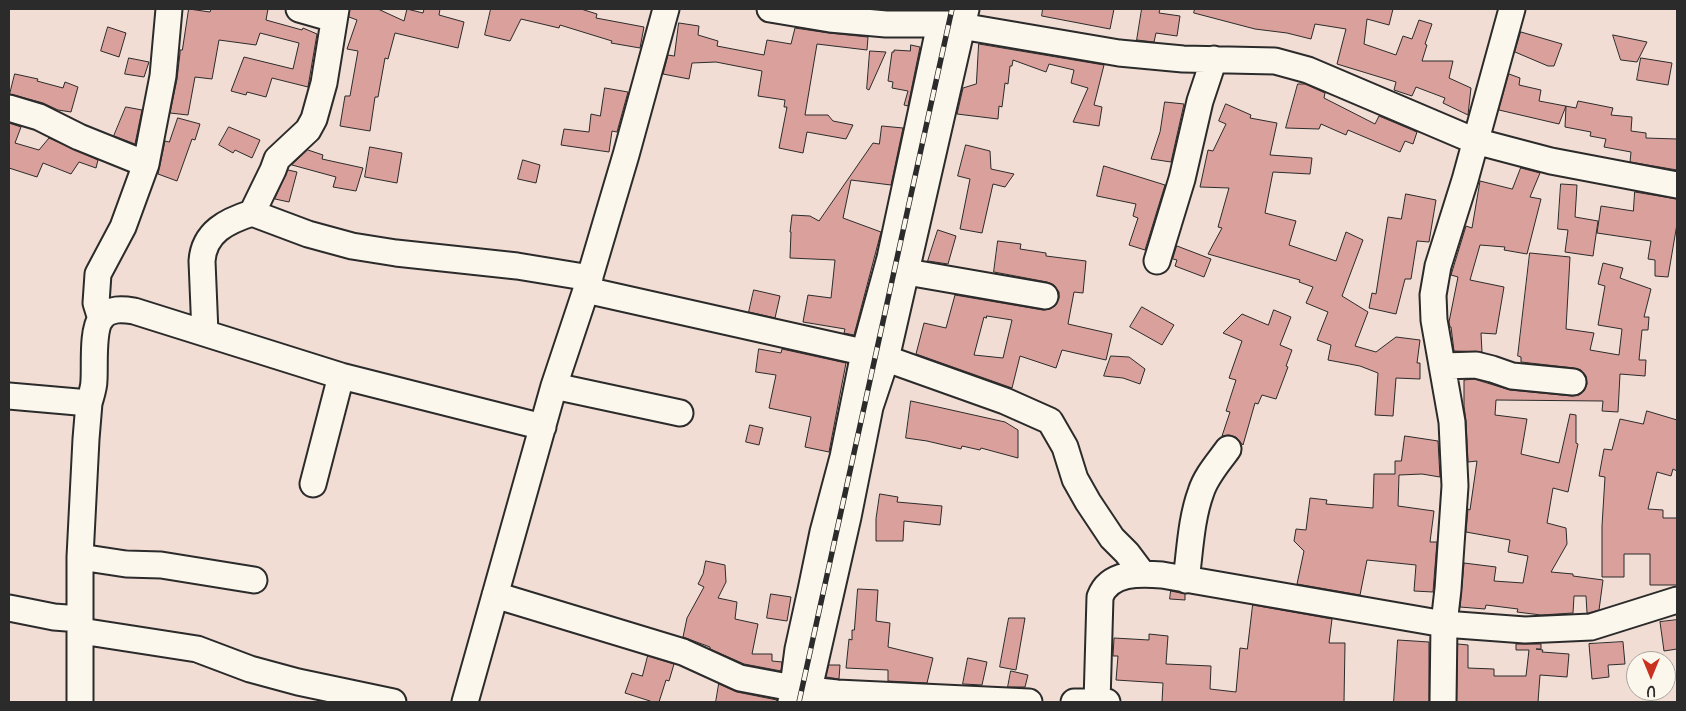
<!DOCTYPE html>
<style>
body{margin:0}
#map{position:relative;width:1686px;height:711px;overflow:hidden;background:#f1ddd4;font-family:Pangolin,sans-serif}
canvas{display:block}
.frame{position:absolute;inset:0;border:10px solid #2b2b2b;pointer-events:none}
.north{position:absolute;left:1626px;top:651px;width:50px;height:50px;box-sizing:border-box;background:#fbf7ec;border:1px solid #a8a59f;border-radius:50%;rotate:180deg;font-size:14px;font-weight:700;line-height:20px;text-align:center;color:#2b2b2b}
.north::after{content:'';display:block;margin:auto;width:18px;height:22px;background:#c8321e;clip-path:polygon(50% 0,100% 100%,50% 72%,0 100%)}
</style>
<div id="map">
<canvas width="1686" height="711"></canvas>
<div class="frame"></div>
<div class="north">U</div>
</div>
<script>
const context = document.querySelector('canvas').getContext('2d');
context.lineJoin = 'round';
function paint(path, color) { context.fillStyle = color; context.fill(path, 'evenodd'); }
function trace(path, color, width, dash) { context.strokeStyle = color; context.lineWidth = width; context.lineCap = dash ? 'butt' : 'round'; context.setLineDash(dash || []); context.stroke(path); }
const building = new Path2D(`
 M189,9L210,12L211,9H268L266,20L302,30L303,28L317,34L308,87L272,78L266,97L247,92L246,95L231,91L244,57L293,69L299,43L260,33L256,45L219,40L212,79L195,77L188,115L170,113L177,79L180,53V50H182Z
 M350,9H378L404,21L407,9L423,13L424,9H440L439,15L464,22L458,48L395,33L388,59L385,58L378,97H375L370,131L340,126L345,96H350L358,51L347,49L357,20L349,17Z
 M491,9H581L597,14L596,18L644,27L640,48L611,43L612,41L560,25L559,28L521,19L510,41L485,35Z
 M1043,9H1114L1110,29L1042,16Z
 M1142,9H1160L1159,13L1180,16L1177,36L1156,33L1154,42L1137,40Z
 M1195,9H1393L1389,25L1367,19L1364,44L1396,55L1403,36L1412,39L1419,20L1432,24L1425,44L1427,45L1422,61H1453L1449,78L1471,88L1468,115L1443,103L1445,98L1416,87L1412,96L1394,90L1396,82L1337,64L1346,29L1315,24L1311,39L1287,33L1255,29L1194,13Z
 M679,23L699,26L698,35L718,41L717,46L764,55L767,40L791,44L795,28L829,33L868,37L867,50L817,44L805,115H828L833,121L853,125L846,139L807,132L803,153L779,148L787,107H784L785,100L758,96L762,71L716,62L692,63L689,79L663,74L668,55L674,56Z
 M108,27L126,33L119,57L101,51Z
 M1521,32L1562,44L1554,66H1548L1515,52Z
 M1613,35L1647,42L1637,62L1621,60Z
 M979,44L1104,65L1094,105L1102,107L1099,126L1073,122L1088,88L1071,83L1074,70L1049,64L1046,72L1013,60L1012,66H1010L1008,84L1005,83L1002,107L999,106L998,119L957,114L963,88L976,84Z
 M911,45L920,47L908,106L904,105L908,91L892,88L893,82L888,81L892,52H894V50L910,51Z
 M870,51L886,52L869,90L867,89Z
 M129,58L149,62L144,77L125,74Z
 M1641,58L1672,63L1668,85L1637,80Z
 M15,74L38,79L37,81L63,88L65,82L78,87L71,112L58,110L43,103L10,94Z
 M1509,74L1520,78L1519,85L1541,90L1539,101L1576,108L1578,101L1613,108L1611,115L1632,117L1631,131L1646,133V138L1677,139V170L1630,162L1631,152L1604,147L1606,139L1590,136L1591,132L1565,127L1566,106L1559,124L1499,110Z
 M1298,84H1305L1325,93L1324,98L1375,124L1379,116L1417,132L1413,144L1405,141L1400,152L1348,130L1346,135L1321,124L1319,129L1286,128Z
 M605,88L628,92L617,132L612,131L609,152L561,145L564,129L589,132L591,114L600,116Z
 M1165,102L1184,104L1171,162L1151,159L1160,132Z
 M1226,104L1251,115L1250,118L1277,123L1270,155L1312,158L1310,174L1273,172L1265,213L1296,221L1289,245L1336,261L1346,232L1363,240L1342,296L1368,312L1355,346L1376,352L1396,337L1420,340L1417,363H1420V379L1396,378L1393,416L1375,415L1378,373L1360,366L1328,360L1331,345L1317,340L1328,312L1306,303L1313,287L1299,282L1300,280L1208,254L1222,228L1218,227L1229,188L1200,187L1208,150L1213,151L1226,124L1219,121Z
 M126,107L142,110L135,144L114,136Z
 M178,118L200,124L195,140L192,139L177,181L158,174L165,141L169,142Z
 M9,123L21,127L15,143L39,150L49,138L98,160L96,168L79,162L71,174L43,163L37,177L9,168Z
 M882,126L903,128L891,185L851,180L843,218L881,232L854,335L844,333L845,329L803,322L808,295L831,298L835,260L790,258L791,232H790L792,215L810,216L819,221L873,143L879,144Z
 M229,127L260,140L252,158L235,150L233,153L219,145Z
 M966,145L990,151L991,169L1014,174L1005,187L993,184L982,233L960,229L970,179L958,176Z
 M370,147L402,153L397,183L365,177Z
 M308,150L323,155L322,159L363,168L356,191L333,187L336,177L292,165Z
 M523,160L540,165L536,183L518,179Z
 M1104,166L1165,185L1145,250L1129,245L1138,218L1133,216L1136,204L1097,196Z
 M1521,168L1540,173L1530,197L1541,199L1527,254L1504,250L1505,247L1480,245L1470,280L1504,287L1496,334L1481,333L1482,352L1454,351L1451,327H1450L1449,322L1458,277L1451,275L1466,226L1472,228L1480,181L1512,189Z
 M288,170L297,172L289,202L275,199Z
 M1561,184L1577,185L1575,217L1598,221L1593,256L1565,252L1568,230L1558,229Z
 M1635,192L1677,199V224L1668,277L1655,276V260L1648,259L1651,241L1597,233L1601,206L1633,211Z
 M1406,194L1436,200L1429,242L1417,241L1411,279H1405L1396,314L1369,308L1372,293L1376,294L1388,217L1401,219Z
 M938,230L956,236L948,264L928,261Z
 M998,241L1021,244L1020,249L1046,253V256L1086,261L1083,293L1074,292L1068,324L1112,334L1106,360L1062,350L1056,368L1020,356L1012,388L916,354L924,323L946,328L955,295L1043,310L1050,309L1056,305L1059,298V292L1054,285L1047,282L994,272ZM987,316L1012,320L1003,358L974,355L984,317L986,318Z
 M1177,246L1211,259L1204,277L1175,266L1177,260L1173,259Z
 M1530,253L1570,257L1566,329L1594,333L1590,350L1619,355L1622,329L1598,325L1605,286L1598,284L1603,263L1623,268L1620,278L1651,289L1644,317H1649L1648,330H1642L1639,360H1646L1645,376L1620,374L1618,412L1602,411L1603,401L1496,400L1495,415L1527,419L1521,454L1559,463L1570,414L1576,415V443L1578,444L1568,492L1553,488L1547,523L1566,528L1567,544L1551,572L1573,574V576L1603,580L1599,610L1588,613H1587L1586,596H1574L1573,613L1541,615L1517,612L1518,609L1486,605L1485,609L1460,607L1464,563L1496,567L1494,581L1523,583L1528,556L1508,552L1510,540L1466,532L1468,509L1470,510L1477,461L1468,462L1466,421L1464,406V380L1474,379L1510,390L1572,396L1579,395L1584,391L1587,384L1586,376L1581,370L1574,368L1521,362V357L1518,356Z
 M754,290L780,296L775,318L749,312Z
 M1142,307L1174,325L1162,345L1130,327Z
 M1274,310L1291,317L1280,345L1292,350L1286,366L1288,367L1276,399L1262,395L1258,404L1255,403L1243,445L1236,437L1229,435L1222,436L1230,412L1226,411L1236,380L1229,378L1242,341L1223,333L1242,314L1268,325Z
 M759,349L781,353L782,349L846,363L829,452L805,447L811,417L769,408L776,375L756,372Z
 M1111,356L1129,357L1145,369L1140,384L1123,378L1104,376Z
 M911,401L1005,422L1018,430V458L981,448L980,450L962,446L961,449L927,441L906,438Z
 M1647,411L1677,420V471L1673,469L1671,476L1657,472L1648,509L1663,510V518H1677V585H1650V554H1624V577H1602V526L1605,477L1599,476L1604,449L1612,450L1620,419L1643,424Z
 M750,425L763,428L759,445L746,442Z
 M1405,436L1438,441L1440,477L1422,474L1399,475L1398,506L1434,511L1430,542H1437L1433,592L1414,591L1416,565L1367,560L1360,595L1297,584L1304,551L1294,541L1296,529L1306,530L1310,498L1327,500L1326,504L1373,508L1374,474H1395V461H1401Z
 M880,494L898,497L897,502L942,506L940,525L904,521L903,541H876V519Z
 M706,561L725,565L726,582L718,598L737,602L735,619L758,624L752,654H772V661L782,662L781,671L744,664L710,649V647L683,637L687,618L704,587L698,584L703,574Z
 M858,589L878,590L876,621L890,623L888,647L933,658L927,683L888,681V670L846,668L849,639L852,640V630H854Z
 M1171,591L1185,594V600L1170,599Z
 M771,594L791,597L787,621L767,618Z
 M1253,605L1332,619L1329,643H1345L1344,702H1162L1163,683L1116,680L1118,656H1113L1114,638L1149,640V634L1168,636L1166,664L1211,666L1210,689L1236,692L1240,648L1247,649Z
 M1009,618H1025L1016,670L1000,667Z
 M1677,620V649L1664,651L1660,622Z
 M1398,640L1429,642V702H1394Z
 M1623,642L1625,664L1608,665L1609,677L1592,679L1589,644Z
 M1458,644L1468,645V668L1494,669V676H1526L1529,650H1516V644H1541V649H1536L1543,650L1542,652L1569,654L1567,677L1540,675L1538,702H1457Z
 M648,656L674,664L669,681L666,680L659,702H653L625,693L632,673L642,676Z
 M968,658L987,662L982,685L963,684Z
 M829,665H840L839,679L826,677Z
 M1011,671L1028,675L1025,687H1008Z
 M719,684L737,692L777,700V702H716Z`);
const minor = new Path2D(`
 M299,9L334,19
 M770,9L830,19L886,24H949L1119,53L1183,59L1275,61L1308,70L1475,141L1551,161L1677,185
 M9,108L39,117L79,137L146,164
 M252,213L308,234L352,246L396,253L517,266L590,278
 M1157,261L1182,179L1200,101L1214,59
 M907,272L1045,296
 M586,290L876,355L1005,401L1050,421L1065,447L1075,479L1088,502L1112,538L1127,553L1142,573
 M101,319L96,303L98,274L123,227L146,164L163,76L169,9
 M205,333L202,261C204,232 227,221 252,213L273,170L277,159L308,130L314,119L324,83L336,9
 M1442,366L1476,365L1492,369L1512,376L1573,382
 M554,386L680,413
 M9,396L89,403C91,396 94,388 94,380C95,364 92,331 101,318C110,308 122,309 134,311L341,376L543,427
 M313,484L341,376
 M80,557L126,564L161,565L254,580
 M1186,580C1190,551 1191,519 1201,492C1206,476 1218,463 1228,449
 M495,595L683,652L740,678L793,688
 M9,608L54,617L80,619
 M81,631L197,649L250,669L298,682L393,702
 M809,690L837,693L1029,702
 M80,702V557L86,439L89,403
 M465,702L554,386L586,290L626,155L666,9
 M791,702L798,649L811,590L823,532L843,457L864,353L890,258L940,24
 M806,702L848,517L870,407L886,359L966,9
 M1074,702H1107
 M1097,702L1100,597C1109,572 1140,573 1162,575L1444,624L1525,630L1591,627L1677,600
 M1443,702L1444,624L1448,589L1455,486L1452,422L1434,320L1433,295L1438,266L1465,180L1512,9`);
const rail = new Path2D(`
 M799,702L952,9`);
paint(building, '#daa09b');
trace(building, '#2b2b2b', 1);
trace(minor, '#2b2b2b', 29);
trace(minor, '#fbf7ec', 25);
trace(rail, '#2b2b2b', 5.5);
trace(rail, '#fbf7ec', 4, [11]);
</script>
